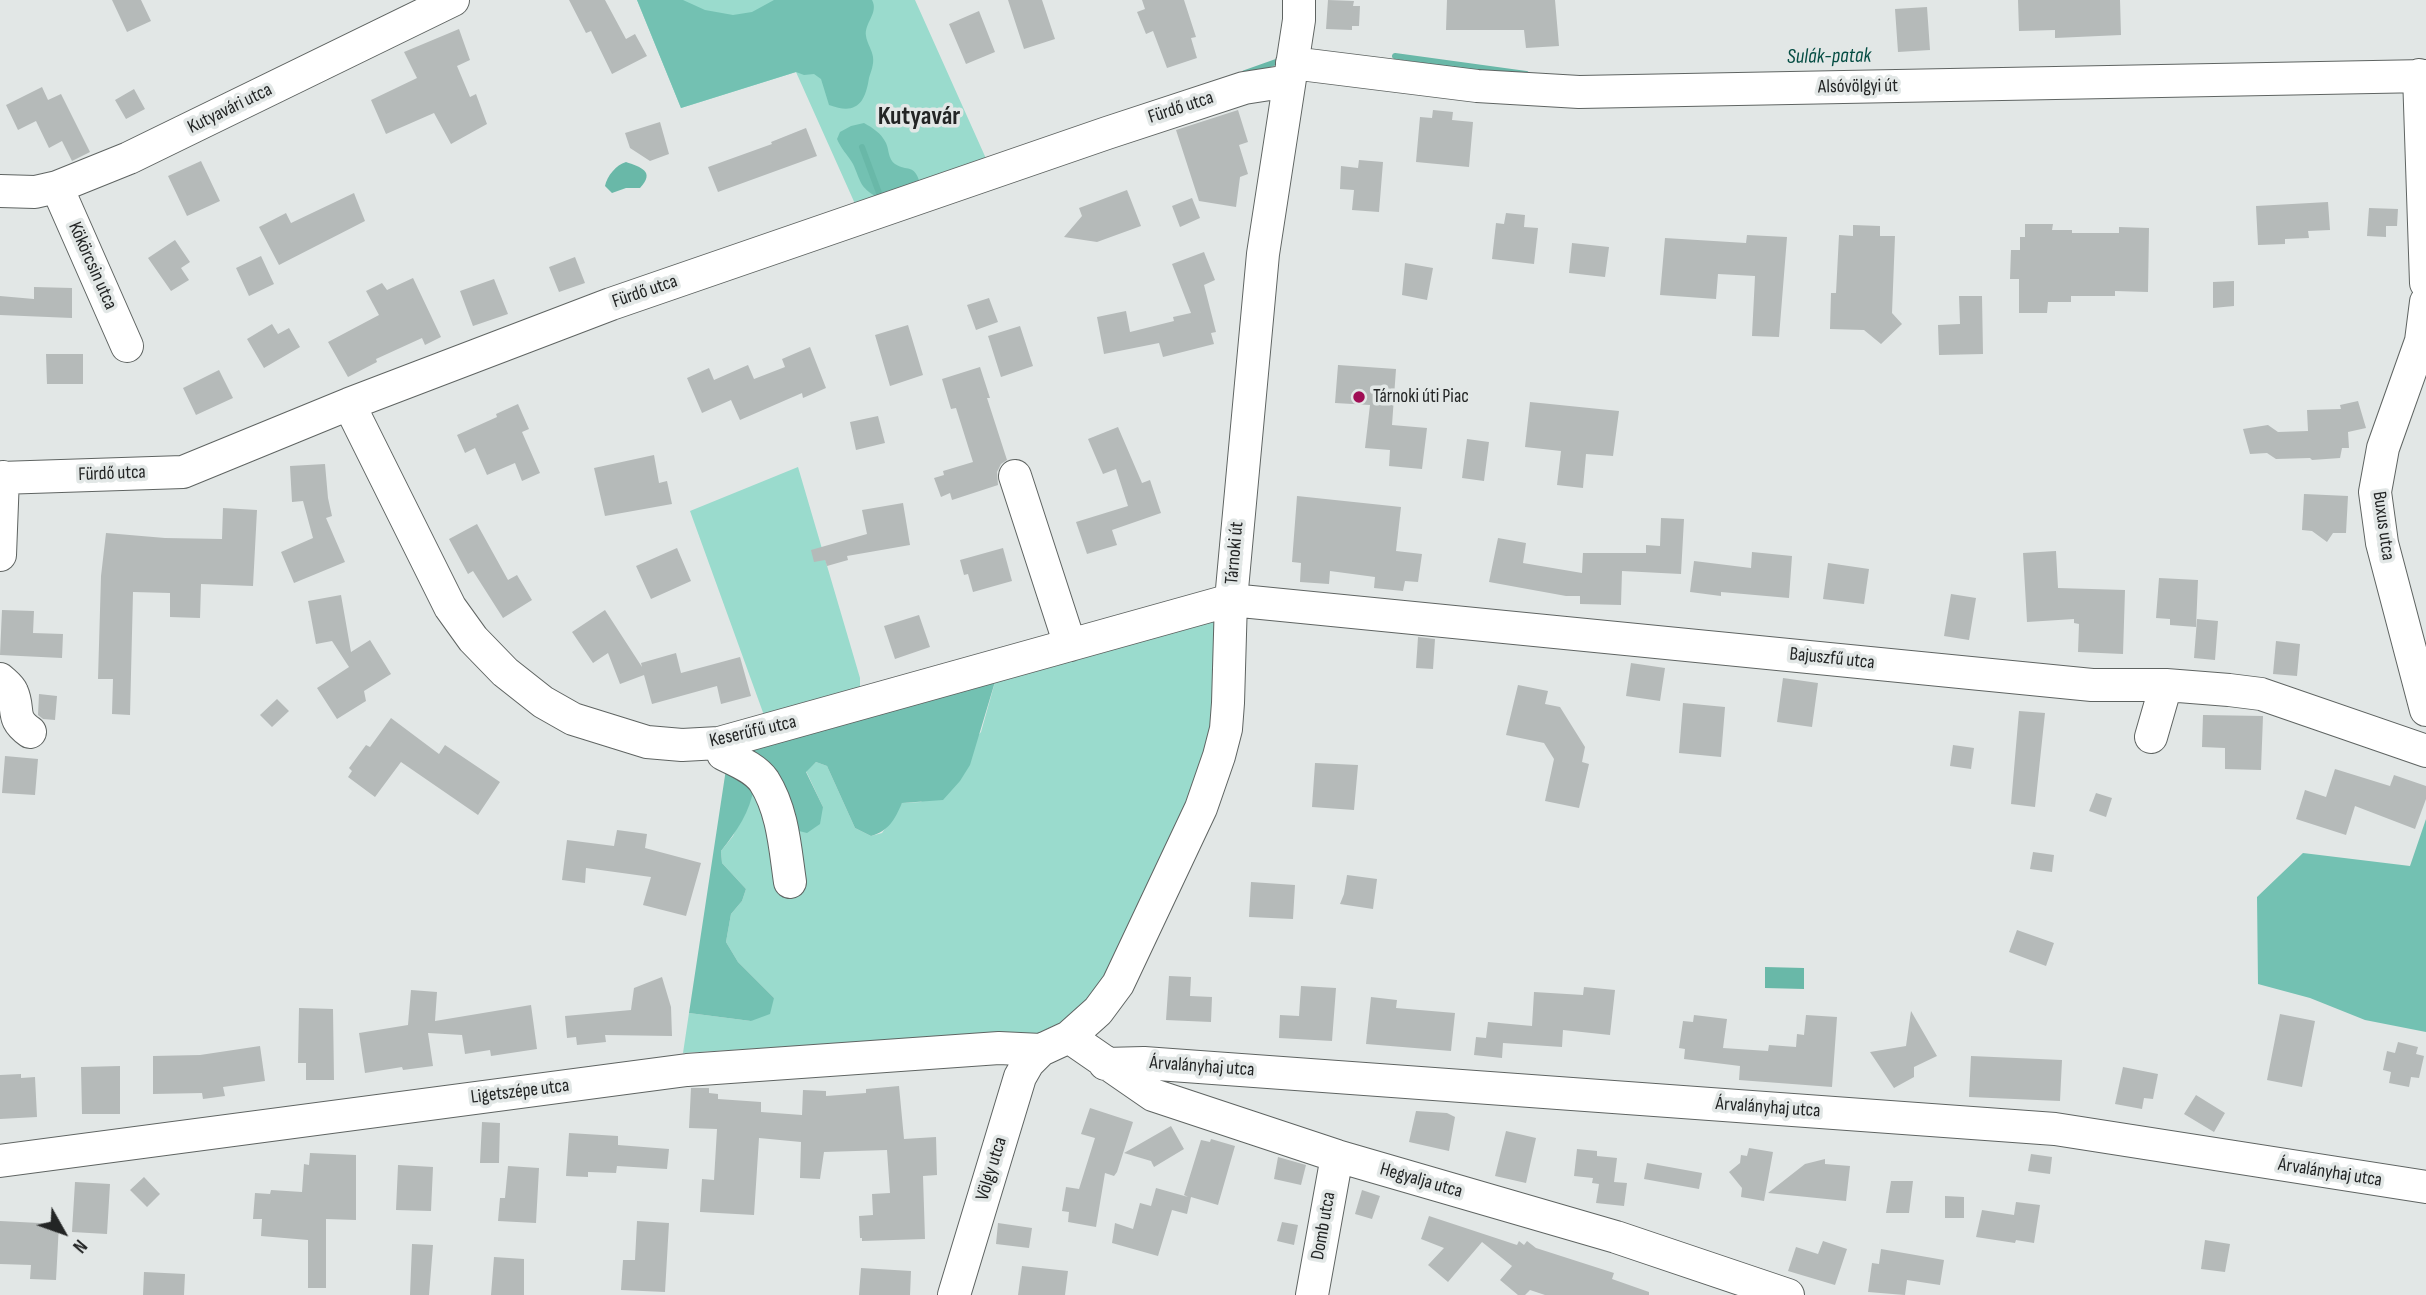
<!DOCTYPE html>
<meta charset="utf-8">
<style>
body{margin:0}
#map{position:relative;width:2426px;height:1295px;overflow:hidden;background:#e2e7e6;font-family:"Sofia Sans Condensed",sans-serif}
canvas{display:block}
.north{position:absolute;left:28px;top:1197px;width:70px;height:70px;-webkit-text-stroke:5px #e2e7e6;paint-order:stroke;rotate:130deg;font-size:19px;font-weight:700;line-height:28px;text-align:center;color:#232525}
.north::after{content:'';display:block;margin:auto;width:24px;height:32px;background:#232525;clip-path:polygon(50% 0,100% 100%,50% 72%,0 100%)}
</style>
<div id="map">
<canvas width="2426" height="1295"></canvas>
<div class="north">N</div>
</div>
<script>
const context = document.querySelector('canvas').getContext('2d');
context.lineJoin = 'round';
function paint(path, color) { context.fillStyle = color; context.fill(path, 'evenodd'); }
function trace(path, color, width, dash) { context.strokeStyle = color; context.lineWidth = width; context.lineCap = dash ? 'butt' : 'round'; context.setLineDash(dash || []); context.stroke(path); }
function label(font, color, halo, rows, align = 'center') {
  context.font = font + ' "Sofia Sans Condensed",sans-serif'; context.lineWidth = 7; context.setLineDash([]); context.textBaseline = 'middle'; context.strokeStyle = halo; context.fillStyle = color; for (const [text, x, y, turn = 0] of rows) {
    context.save(); context.translate(x, y); context.rotate((+turn || 0) * Math.PI / 180); context.textAlign = isNaN(turn) ? turn : align; if (halo) context.strokeText(text, 0, 0); context.fillText(text, 0, 0); context.restore();
  }
}
const green = new Path2D(`
 M637,0H915L988,163L856,206L796,72L681,108Z
 M798,467L860,678V691L765,718L690,511Z
 M1213,618L1218,621L1216,709L1201,782L1105,979L1088,1003L1066,1020L1034,1035L941,1037L683,1053L689,1013L751,1021L774,998L738,962L726,942L731,914L742,901L746,889L722,863L721,851L733,836L754,787L823,807L806,771L816,762L827,766L855,828L871,836L882,833L902,803L921,802L981,732L997,675Z`);
const forest = new Path2D(`
 M637,0H683L705,10L733,15L752,12L774,0H872C879,13 864,23 866,36C867,43 872,50 873,57C874,65 871,71 869,78C865,104 856,115 829,105L821,79L814,74L804,75L796,72L681,108Z
 M864,123C873,128 881,133 886,143C889,149 888,159 895,164C907,172 914,163 920,183L877,197C859,187 861,181 853,164C848,155 841,149 837,139L840,132L851,126Z
 M997,675L970,765L960,781L943,800L902,803C895,819 889,831 871,836L855,828L827,766L816,762L806,772L823,807L820,824L807,833L791,829L745,747Z
 M726,769L754,787C750,812 737,831 721,851L722,863L746,889L742,901L731,914L726,942L738,962L774,998L770,1014L751,1021L689,1013Z
 M2426,819V1032L2365,1020L2310,998L2258,984L2257,897L2303,853L2410,866Z`);
const water = new Path2D(`
 M626,162C640,167 656,171 640,188H626L612,193L605,186C607,176 616,165 626,162Z
 M1765,967L1804,968V989L1765,988Z`);
const stream = new Path2D(`
 M1395,56L1526,74
 M1245,73L1276,62
 M862,147L882,201`);
const building = new Path2D(`
 M112,0H141L151,21L127,32Z
 M569,0H605L626,39L635,34L647,56L612,74L591,31L586,33Z
 M1008,0H1042L1055,39L1024,49Z
 M1142,0H1184L1196,37L1191,38L1197,58L1167,68L1153,31L1146,34L1137,12L1145,9Z
 M1328,0L1354,1L1353,6H1360L1359,26H1352V30L1326,29Z
 M1447,0H1555L1559,46L1526,48L1524,30H1446Z
 M2018,0H2120L2121,35L2055,38V30L2019,31Z
 M1927,7L1930,50L1898,52L1895,9Z
 M979,11L995,52L966,64L949,24Z
 M459,29L470,60L457,66L470,97L476,94L487,124L451,144L434,113L386,134L371,100L417,78L404,52Z
 M42,87L48,100L61,94L90,152L72,161L62,141L49,148L36,121L18,130L6,105Z
 M134,89L145,109L126,119L115,100Z
 M1238,110L1248,142L1239,145L1248,174L1240,177L1236,207L1199,201L1176,130Z
 M1433,110L1453,112L1452,120L1473,122L1469,167L1416,162L1420,117L1432,118Z
 M660,122L669,154L650,161L630,148L625,133Z
 M806,128L817,156L718,192L708,167L772,144L771,142Z
 M1359,160L1383,162L1379,212L1352,210L1354,190L1340,189L1341,166L1358,168Z
 M201,161L220,201L187,216L168,176Z
 M1127,190L1141,226L1097,242L1064,237L1082,216L1079,208Z
 M354,193L365,221L279,265L259,227L286,213L291,223Z
 M1192,198L1200,218L1180,227L1172,206Z
 M2328,202L2330,230L2308,231L2309,238L2285,239V244L2258,245L2256,206Z
 M2369,208L2398,209L2397,226H2386V237L2367,236Z
 M1506,213L1525,215L1524,227L1538,228L1534,264L1492,259L1496,223L1504,224Z
 M2025,224H2053L2052,230H2072V233H2119V227L2149,228L2148,292L2115,291V296H2071V302H2048L2047,313H2019V279H2010L2011,250H2020V237H2025Z
 M1853,225L1880,226V236H1895L1892,313L1902,324L1881,344L1864,330L1830,329L1831,293H1836L1839,235L1853,236Z
 M1747,235L1787,237L1779,337L1752,336L1755,276L1718,274L1716,299L1660,295L1665,238L1746,243Z
 M175,240L190,262L181,268L189,280L171,291L148,258Z
 M1572,243L1609,247L1605,277L1569,273Z
 M1204,252L1215,280L1204,285L1216,332L1211,333L1214,344L1163,357L1159,343L1104,354L1097,317L1126,311L1130,332L1174,321L1173,317L1191,313L1172,264Z
 M261,256L274,284L249,296L236,268Z
 M575,257L585,283L559,292L549,267Z
 M1405,263L1433,268L1427,300L1402,295Z
 M413,278L441,337L425,345L422,338L376,359L377,362L348,377L328,342L379,315L366,291L382,283L387,290Z
 M494,279L508,314L473,326L460,291Z
 M2234,281V306L2213,308V282Z
 M34,287L72,288V318L0,315V296L34,299Z
 M1959,296H1982L1983,354L1939,355L1938,325L1960,324Z
 M989,298L998,322L976,330L967,305Z
 M272,324L278,334L289,328L300,347L264,368L247,339Z
 M908,325L923,375L890,386L875,335Z
 M1020,326L1033,366L1001,377L988,336Z
 M810,347L826,388L803,398L802,393L740,420L731,400L702,413L687,378L709,368L714,380L748,365L754,379L785,367L782,359Z
 M46,354H83V384H47Z
 M1338,365L1396,369L1392,425L1427,428L1422,469L1389,466L1390,450L1365,448L1370,405L1335,403Z
 M980,367L990,398H987L1007,460L1001,464L997,472L998,485L952,500L950,493L941,497L934,478L944,475L943,471L973,462L956,408L951,409L942,379Z
 M219,370L233,398L196,415L183,388Z
 M2358,401L2366,428L2348,432L2349,448H2342L2340,458L2312,460L2310,458L2276,459L2267,453L2250,454L2243,429L2268,425L2278,432L2308,431L2307,410L2341,409L2340,405Z
 M1530,402L1619,411L1613,456L1586,454L1583,488L1557,485L1561,451L1525,447Z
 M518,404L529,429L522,432L540,473L522,481L515,463L487,475L475,448L465,453L457,435L497,417L496,414Z
 M878,416L885,443L856,450L850,422Z
 M1118,427L1142,483L1150,480L1161,513L1112,530L1117,545L1087,554L1076,522L1128,506L1116,469L1103,474L1088,439Z
 M1467,439L1489,442L1484,481L1462,478Z
 M654,455L659,483L667,481L672,504L605,516L594,468Z
 M325,464L328,498L332,516L326,518L345,562L294,583L281,552L313,538L303,501L292,502L290,466Z
 M2304,494L2348,496L2346,533H2333L2327,542L2312,531L2302,530Z
 M1297,496L1401,507L1396,551L1422,554L1418,582L1405,581L1403,591L1374,588L1375,577L1330,571L1329,584L1300,582L1301,563L1292,562Z
 M903,503L910,545L847,556L848,560L827,566L825,560L814,562L811,550L867,534L862,510Z
 M223,508L257,510L253,586L201,584L200,618L170,617V593L133,592L130,715L112,714L113,679H98L101,576L106,533L165,538L222,539Z
 M1661,518L1684,519L1681,574L1622,571L1621,605L1580,604V596H1566L1489,582L1498,538L1526,543L1523,563L1582,573L1583,553H1646V545L1660,546Z
 M477,524L508,580L517,575L532,600L503,618L473,571L468,574L449,539Z
 M677,548L691,581L651,599L636,566Z
 M1003,548L1012,581L973,592L968,574L964,575L960,560Z
 M2056,551L2058,588L2125,590L2123,654L2078,652L2079,624L2074,623V619L2027,622L2023,553Z
 M1752,552L1792,556L1789,598L1721,592V596L1690,592L1694,561L1751,568Z
 M1828,563L1869,569L1864,604L1823,599Z
 M2159,578L2198,580L2196,627L2170,625V619L2156,618Z
 M1951,594L1976,598L1969,640L1944,636Z
 M341,595L351,652L370,640L391,674L364,691L366,701L337,719L317,688L349,667L332,641L316,644L308,601Z
 M2,610L34,611L33,633L63,634L62,658L0,655Z
 M605,610L642,667L641,663L676,653L681,673L740,657L751,696L721,704L717,686L652,704L644,675L620,684L608,653L593,663L572,632Z
 M919,615L930,647L895,659L884,626Z
 M2197,619L2218,621L2215,660L2194,658Z
 M1418,637L1435,639L1433,669L1416,668Z
 M2276,641L2300,644L2297,676L2273,674Z
 M1631,663L1665,668L1660,701L1626,696Z
 M1783,678L1818,683L1812,727L1777,722Z
 M1518,685L1548,691L1545,704L1560,707L1585,747L1582,762L1589,764L1579,808L1545,801L1554,759L1544,743L1506,735Z
 M39,694L57,696L55,720L43,719L38,715Z
 M277,699L289,711L272,727L260,715Z
 M1683,703L1725,707L1721,757L1679,753Z
 M2019,711L2045,713L2035,807L2011,804Z
 M2203,715L2263,716L2261,770L2225,769V748L2202,747Z
 M391,718L439,754L445,745L500,782L478,815L401,762L375,797L348,777L352,771L349,768L366,745L370,747Z
 M1953,745L1974,748L1971,769L1950,766Z
 M5,756L38,759L35,795L2,793Z
 M1315,763L1358,765L1354,810L1312,807Z
 M2335,769L2390,786L2394,775L2426,786V799L2415,829L2355,806L2346,835L2296,819L2305,790L2326,797Z
 M2096,793L2112,798L2106,817L2089,811Z
 M617,830L647,834L645,848L701,863L686,916L643,905L651,877L586,868L585,883L562,880L567,840L614,846Z
 M2033,852L2054,855L2052,872L2030,869Z
 M1347,875L1377,879L1373,909L1340,904L1344,894Z
 M1251,882L1295,885L1293,919L1249,917Z
 M2017,930L2054,943L2046,966L2009,952Z
 M1169,976L1191,977L1190,996L1212,997L1211,1022L1166,1020Z
 M662,977L671,1007L672,1036L605,1035L606,1042L577,1045L576,1037L567,1038L565,1016L631,1010L634,988Z
 M1301,986L1336,988L1332,1041L1279,1038L1280,1015L1299,1016Z
 M1584,987L1615,990L1610,1035L1563,1030L1562,1047L1503,1043L1502,1058L1474,1055L1476,1037L1486,1038L1488,1022L1532,1026L1534,992L1583,995Z
 M411,990L437,992L435,1021L531,1005L537,1049L491,1056L490,1050L465,1054L462,1035L428,1033L433,1066L403,1070L402,1067L365,1073L359,1033L408,1025Z
 M1371,997L1397,1000L1396,1008L1455,1013L1451,1051L1366,1044Z
 M299,1008L333,1009L334,1080H306V1063H298Z
 M1911,1011L1937,1056L1914,1067V1077L1894,1088L1870,1052L1906,1046Z
 M2280,1014L2315,1021L2302,1087L2267,1080Z
 M1694,1015L1727,1019L1723,1048L1768,1051L1769,1045L1796,1047L1797,1034L1804,1035L1806,1015L1837,1017L1832,1087L1739,1080L1740,1066L1684,1059L1685,1049L1679,1048L1683,1021L1693,1022Z
 M2398,1042L2418,1047L2416,1054L2424,1056L2419,1078L2411,1077L2409,1087L2389,1083L2391,1072L2383,1070L2387,1051L2395,1053Z
 M260,1046L265,1081L223,1087L225,1096L203,1099L202,1093L153,1094V1056L200,1055Z
 M1971,1056L2062,1060L2060,1101L1969,1097Z
 M120,1066V1114H82L81,1067Z
 M2123,1067L2158,1074L2153,1099L2144,1098L2142,1109L2115,1104Z
 M21,1074V1078L35,1077L37,1117L0,1119V1075Z
 M899,1086L904,1139L936,1137L937,1175L923,1176L925,1239L862,1241V1238H860L859,1216L873,1215L872,1194L890,1193L887,1150L824,1152L820,1179L800,1178L801,1142L759,1138L754,1215L700,1212L702,1179L714,1180L717,1129L689,1128L691,1088H709V1093L718,1094V1099L761,1102V1112L802,1115L803,1090L826,1091V1096L866,1093V1089Z
 M2196,1095L2225,1113L2214,1132L2184,1114Z
 M1090,1108L1133,1122L1117,1172L1114,1176L1105,1173L1096,1227L1068,1222L1069,1212L1062,1211L1066,1187L1079,1189L1095,1138L1081,1134Z
 M1416,1111L1447,1113L1455,1117L1449,1151L1409,1142Z
 M482,1122L500,1123L499,1163H480Z
 M1171,1126L1184,1149L1154,1167L1151,1161L1124,1153Z
 M1506,1131L1536,1138L1526,1183L1495,1176Z
 M569,1133L618,1136V1145L669,1149L667,1169L617,1166L616,1173L588,1172V1177L566,1176Z
 M1211,1139L1235,1146L1218,1205L1191,1197L1187,1214L1172,1210L1158,1256L1112,1243L1115,1223L1133,1229L1140,1203L1151,1206L1156,1188L1188,1197L1184,1195L1201,1140L1210,1142Z
 M1749,1148L1773,1152L1764,1201L1741,1197L1742,1188L1729,1172L1740,1163L1741,1155L1747,1156Z
 M1577,1149L1597,1151V1156L1617,1158L1614,1182L1627,1183L1624,1206L1596,1203L1599,1184L1592,1183L1593,1178L1574,1176Z
 M310,1153L356,1155V1220L326,1219V1288H308V1240L261,1236L262,1219H253L255,1193L270,1194L271,1190L302,1192L304,1164L309,1165Z
 M2031,1154L2052,1157L2050,1174L2028,1171Z
 M1278,1157L1306,1165L1301,1185L1274,1179Z
 M1825,1159V1164L1850,1166L1846,1201L1768,1193L1805,1164Z
 M1647,1163L1702,1173L1699,1189L1644,1179Z
 M398,1165L433,1167L431,1211L396,1210Z
 M508,1166L539,1168L536,1223L498,1221L500,1198H505Z
 M144,1177L160,1194L147,1207L130,1190Z
 M1891,1181H1913L1909,1213H1886Z
 M75,1182L110,1184L107,1234L72,1232Z
 M1362,1190L1380,1196L1372,1219L1355,1214Z
 M1945,1196L1964,1197V1218H1945Z
 M2016,1202L2040,1205L2034,1243L2016,1240L2015,1243L1976,1237L1982,1210L2014,1215Z
 M1429,1216L1517,1245L1519,1241L1524,1245L1527,1241L1536,1248L1614,1273L1612,1279L1649,1292V1295H1545L1530,1290L1525,1295H1518L1500,1280L1512,1266L1482,1242L1448,1282L1428,1265L1444,1248L1421,1239Z
 M0,1221L59,1224L56,1280L30,1279L31,1265L0,1264Z
 M637,1221L669,1223L665,1292L621,1290L623,1260H635Z
 M1282,1222L1298,1225L1294,1245L1277,1241Z
 M998,1223L1032,1228L1029,1248L996,1244Z
 M2205,1240L2230,1244L2225,1272L2201,1269Z
 M1823,1241L1847,1249L1835,1285L1788,1271L1796,1247L1818,1254Z
 M412,1244L433,1245L429,1295H410Z
 M1881,1249L1944,1260L1940,1285L1907,1280L1905,1295L1868,1292L1872,1263L1879,1264Z
 M494,1257L524,1259V1295H491Z
 M1022,1266L1068,1271L1065,1295H1018Z
 M861,1268L911,1271L910,1295H859Z
 M144,1272L185,1274L184,1295H143Z`);
const minor = new Path2D(`
 M1292,63L1477,86L1579,92L2426,76
 M2419,75L2426,283
 M57,187L127,346
 M0,191L35,192L57,187L129,158L453,0
 M2426,302L2421,341L2383,448L2375,492L2382,543L2426,710
 M349,404L450,607L473,639L505,672L543,702L573,719L647,742L682,745L719,743L1231,600L2092,685H2166L2229,690L2261,694L2426,751
 M1015,476L1070,645
 M0,478L183,472L349,404L611,304L1107,133L1244,88L1289,81
 M0,555L3,477
 M0,679C4,683 10,687 12,692C20,710 10,718 30,732
 M2151,737L2166,685
 M719,743L723,754C737,761 755,768 764,781C783,811 785,848 790,882
 M1069,1037L1153,1095L1337,1156L1616,1237L1788,1295
 M1105,1064L1144,1063L2055,1129L2426,1187
 M0,1161L687,1070L999,1048L1041,1050
 M954,1295L1020,1077L1028,1063L1041,1050L1069,1037L1098,1011L1118,984L1201,808L1219,756L1226,729L1228,703L1231,600L1263,254L1299,20V0
 M1312,1295L1337,1156`);
const markers = [
 [1359,397,7,"#a00e55"]
];
const streetNames = [
 ["Alsóvölgyi út",1858,87,-1],
 ["Fürdő utca",1181,108,-18],
 ["Kutyavári utca",230,109,-26],
 ["Kökörcsin utca",92,266,66],
 ["Fürdő utca",645,292,-19],
 ["Fürdő utca",112,474,-2],
 ["Buxus utca",2383,526,82],
 ["Tárnoki út",1235,553,-85],
 ["Bajuszfű utca",1832,659,6],
 ["Keserűfű utca",753,732,-13],
 ["Árvalányhaj utca",1202,1067,4],
 ["Ligetszépe utca",520,1092,-7],
 ["Árvalányhaj utca",1768,1108,4],
 ["Völgy utca",992,1169,-73],
 ["Árvalányhaj utca",2330,1173,9],
 ["Hegyalja utca",1421,1181,16],
 ["Domb utca",1324,1226,-80]
];
const poiNames = [
 ["Tárnoki úti Piac",1373,397]
];
const waterNames = [
 ["Sulák-patak",1829,57,-1]
];
const districtNames = [
 ["Kutyavár",919,117]
];
paint(green, '#9adbcd');
paint(forest, '#73c1b2');
paint(water, '#69b8a8');
trace(stream, '#69b8a8', 6);
paint(building, '#b5bab9');
trace(minor, '#5f6462', 34);
trace(minor, '#fff', 32);
for (const [x, y, r, color] of markers) { const dot = new Path2D(); dot.arc(x, y, r, 0, 2 * Math.PI); context.fillStyle = color; context.fill(dot); trace(dot, '#e2e7e6', 2.5); }
label('19px', '#232525', '#e2e7e6', streetNames);
label('19px', '#232525', '#e2e7e6', poiNames, 'left');
label('italic 21px', '#054d43', '#e2e7e6', waterNames);
label('bold 26px', '#232525', '#e2e7e6', districtNames);
</script>
